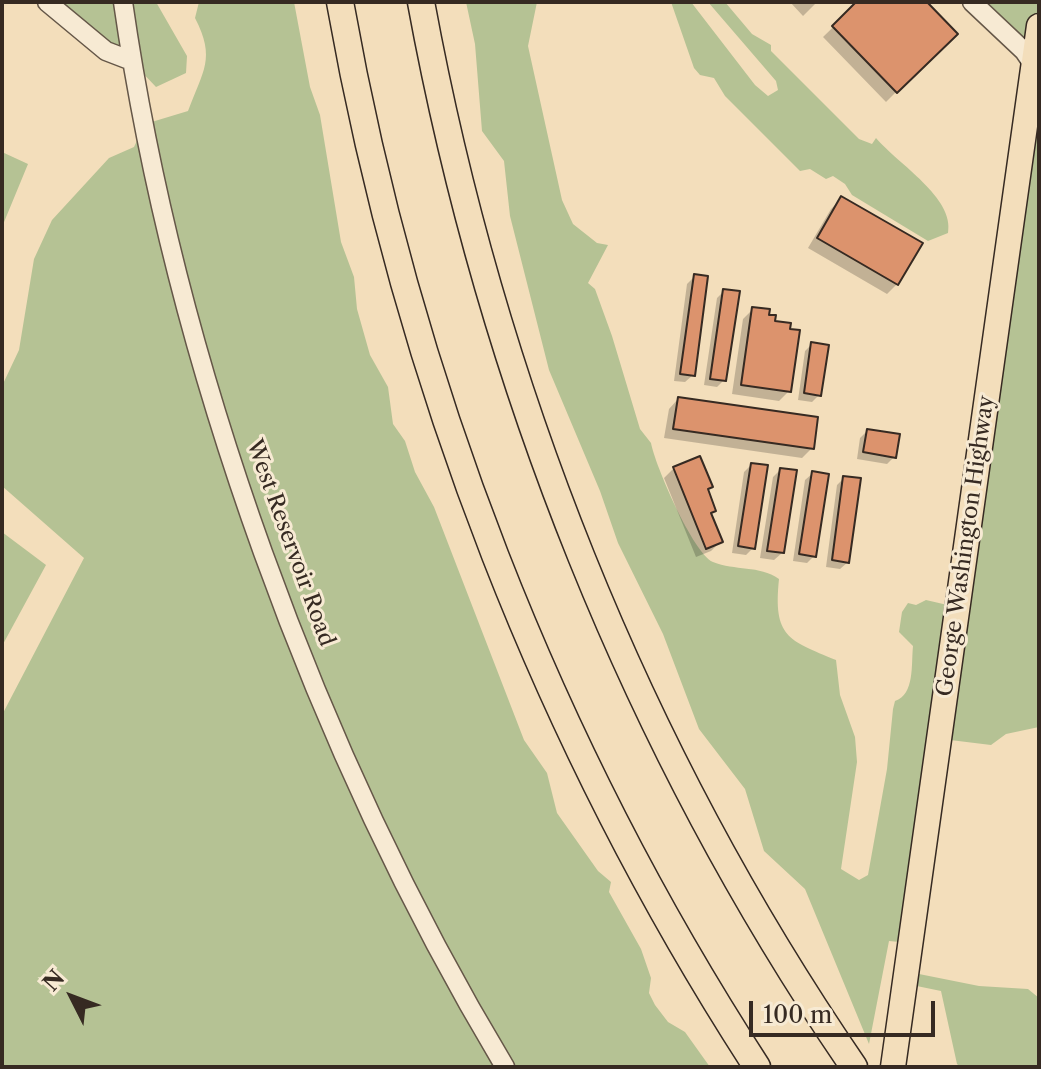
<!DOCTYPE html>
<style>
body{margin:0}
#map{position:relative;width:1041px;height:1069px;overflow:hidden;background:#f3debb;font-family:"Libre Caslon Text",serif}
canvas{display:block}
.frame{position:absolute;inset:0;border:4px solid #362a22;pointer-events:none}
.north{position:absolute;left:32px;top:957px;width:80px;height:80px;-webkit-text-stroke:6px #f7ead3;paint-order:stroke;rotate:312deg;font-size:22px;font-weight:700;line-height:32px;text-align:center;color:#362a22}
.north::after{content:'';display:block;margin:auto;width:28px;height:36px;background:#362a22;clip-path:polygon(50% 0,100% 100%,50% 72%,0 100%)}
.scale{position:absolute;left:749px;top:1001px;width:186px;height:36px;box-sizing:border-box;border:4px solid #362a22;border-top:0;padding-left:10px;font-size:24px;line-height:28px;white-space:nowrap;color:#362a22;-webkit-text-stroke:6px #f7ead3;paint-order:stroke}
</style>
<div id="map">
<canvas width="1041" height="1069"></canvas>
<div class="frame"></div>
<div class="north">N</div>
<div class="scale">100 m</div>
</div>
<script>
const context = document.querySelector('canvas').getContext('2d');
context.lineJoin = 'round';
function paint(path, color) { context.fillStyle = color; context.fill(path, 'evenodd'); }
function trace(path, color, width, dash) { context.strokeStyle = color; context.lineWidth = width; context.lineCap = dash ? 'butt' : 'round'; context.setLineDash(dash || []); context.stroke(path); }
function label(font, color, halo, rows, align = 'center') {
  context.font = font + ' "Libre Caslon Text",serif'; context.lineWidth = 6; context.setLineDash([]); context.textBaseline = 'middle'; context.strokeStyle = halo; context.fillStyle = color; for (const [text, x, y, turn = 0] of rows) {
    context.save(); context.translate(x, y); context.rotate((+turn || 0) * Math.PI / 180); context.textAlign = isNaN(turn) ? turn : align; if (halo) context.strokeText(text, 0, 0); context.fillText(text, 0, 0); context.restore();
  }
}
const green = new Path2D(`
 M45,2H156L187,56L186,73L156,87L137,67L108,51Z
 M199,2H294L310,87L320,115L341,242L354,277L357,309L370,355L388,387L393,424L405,441L415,472L434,507L524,740L547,773L557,813L598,871L611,882L609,892L641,949L651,978L649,993L655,1005L668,1022L685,1032L710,1067H2V715L84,558L2,486V386L19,350L34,259L52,220L109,158L134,147L145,124L188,111C203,70 216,59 195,18Z
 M466,2H537L528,46L562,200L573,224L597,243L608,245L588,283L595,289L612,336L640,429L651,443C655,465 693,553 713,562C735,571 759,565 779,579C773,637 788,640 836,660L840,695L855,737L857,762L841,869L859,880L868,875L887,769L893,709L895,701C915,694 911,665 913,646L899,632L902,612L908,603L916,605L926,600L956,607L1039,78V727L1006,734L991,745L942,739L910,943L889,941L869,1044L805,889L764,851L745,789L699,729L663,634L618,543L600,491L549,370L510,216L504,161L482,131L475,44Z
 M671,2H691L755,85L768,96L778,90L776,81L708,2H725L752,34L771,45V51L859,139L872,144L876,138C898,164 955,198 948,233L928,241L852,195L845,184L833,176L826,179L810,169L800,171L725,96L714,78L700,75L694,68Z
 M971,2H1039L1037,52Z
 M2,152L28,164L2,227Z
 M2,532L46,565L2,646Z
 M909,972L979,986L1028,989L1039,998V1067H960L957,1064L941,991L907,984Z`);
const shadow = new Path2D(`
 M790,2H817L803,16Z
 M859,2H925L955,33L886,102L823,37Z
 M841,199L897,284L887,294L808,248L831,209Z
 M695,276L693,375L685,382L674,381L687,284Z
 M724,291V380L717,387L704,385L717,298Z
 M753,309L789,391L779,401L732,394L743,319Z
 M812,344L819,395L812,402L798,400L805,351Z
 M678,399L812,448L802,458L664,438L669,409Z
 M867,431L894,457L887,464L857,459L860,438Z
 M751,465L753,548L746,555L732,553L744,472Z
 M674,468L711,487L706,491L714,510L710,514L721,541L711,551L696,557L664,478Z
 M780,470L782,553L774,560L760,558L773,477Z
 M813,473L814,556L807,563L793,561L805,480Z
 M844,478L848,562L840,569L826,567L837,485Z`);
const building = new Path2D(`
 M856,2H927L958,34L897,93L832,26Z
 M841,196L923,243L898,285L817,238Z
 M694,274L708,276L695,376L680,374Z
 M723,289L740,291L726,381L710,379Z
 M752,307L770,309L769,315H776L775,321L791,323L790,329L800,330L791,392L741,385Z
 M811,342L829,345L821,396L804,393Z
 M678,397L818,417L814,449L673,429Z
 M867,429L900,434L896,458L863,452Z
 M700,456L713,487L708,489L716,511L711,513L723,542L706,549L673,467Z
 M751,463L768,465L755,549L738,546Z
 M780,468L797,470L784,553L767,551Z
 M812,471L829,474L816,557L799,554Z
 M843,476L861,478L849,563L832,560Z`);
const minor = new Path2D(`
 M47,2L106,51L132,61
 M123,2C175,363 317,754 505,1067
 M972,2L1024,51L1037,70`);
const major = new Path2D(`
 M893,1067L1039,26`);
const highway = new Path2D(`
 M340,2C407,380 548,745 757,1067
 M421,2C491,382 635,748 854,1067`);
const streetNames = [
 ["West Reservoir Road",290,543,70],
 ["George Washington Highway",966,546,-82]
];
paint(green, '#b5c294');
paint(shadow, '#0003');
paint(building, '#dc936d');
trace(building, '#362a22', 2);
trace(minor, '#655748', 21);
trace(major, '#362a22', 27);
trace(highway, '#362a22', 29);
trace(minor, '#f7ead3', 18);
trace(major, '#f3debb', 24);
trace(highway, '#f3debb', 26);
label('22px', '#362a22', '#f7ead3', streetNames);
</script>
